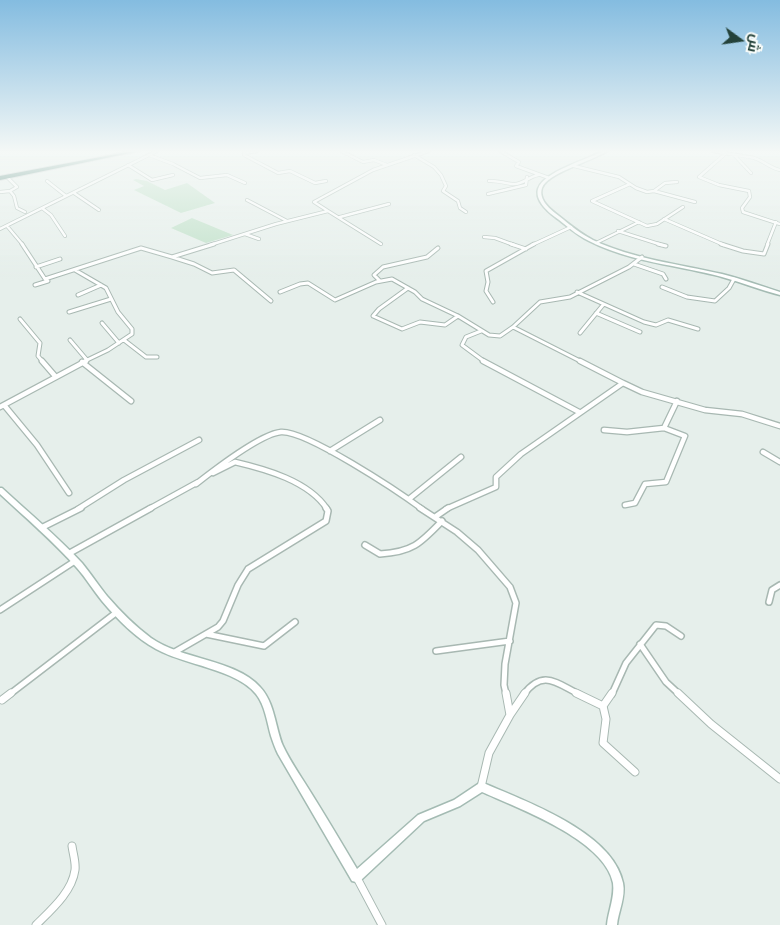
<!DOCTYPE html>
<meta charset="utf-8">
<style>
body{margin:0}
#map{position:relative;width:780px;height:925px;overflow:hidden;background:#e6efeb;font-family:"DM Sans",Cairo,sans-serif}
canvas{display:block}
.north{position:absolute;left:715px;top:15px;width:50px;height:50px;-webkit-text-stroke:4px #f7fbf9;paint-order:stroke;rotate:104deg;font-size:14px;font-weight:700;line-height:20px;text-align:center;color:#24423a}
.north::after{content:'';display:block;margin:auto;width:18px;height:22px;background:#24423a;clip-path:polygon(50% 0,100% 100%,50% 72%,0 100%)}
</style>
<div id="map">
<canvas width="780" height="925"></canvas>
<div class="north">ش</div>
</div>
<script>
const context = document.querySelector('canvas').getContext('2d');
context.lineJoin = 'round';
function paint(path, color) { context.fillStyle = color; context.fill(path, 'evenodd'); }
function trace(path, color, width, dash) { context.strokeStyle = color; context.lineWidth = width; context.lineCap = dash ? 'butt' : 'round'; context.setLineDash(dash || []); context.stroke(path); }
const green = new Path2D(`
 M136,179L147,181L165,190L187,183L215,203L181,213L134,190L144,186L133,180Z
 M192,218L233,235L206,243L171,228Z`);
const streetFar4 = new Path2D(`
 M257,151L244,153V155L278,173L290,171L315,183L326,181
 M341,151L363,162L374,160L387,165
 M500,151L519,162L516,166L549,178
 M713,151C727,154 741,155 754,158C764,161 770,168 780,170
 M725,154L699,177L719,185L749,191L750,197L742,208L743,212L780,224
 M149,155L173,164L200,178L227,175L245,183
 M414,155L434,167L441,175L446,186L443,191L458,201L460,208L466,212
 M735,156L751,173
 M128,165L152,180L173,175
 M574,166L619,177L636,188L647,192L654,191L665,183L677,182
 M7,177L17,187L10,191L14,196L17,208L25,212
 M47,181L66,196
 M489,181C498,180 506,184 515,184C522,184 529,177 538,175
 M630,184L592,201L647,226L657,224L683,207
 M654,191L695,202
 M0,192L10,191
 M74,193L99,210
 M488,194L526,185L527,177
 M247,200L287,221
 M42,208L51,215L65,236
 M328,211L381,244
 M340,217L389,204
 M664,219L724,245
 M7,226L23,245
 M0,229L157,151
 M618,231L662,245
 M245,234L259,239
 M484,237L495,238L514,245
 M596,243L639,222
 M210,245L276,224L328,211L314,202L373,170L429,151
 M532,245L571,227
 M767,245L776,222`);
const streetFar3 = new Path2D(`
 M22,244L45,279L141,248L172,257L214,244
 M511,244L526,249
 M658,244L666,246
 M721,244L743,251L764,254L768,244
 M172,257L194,264L212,273L234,270L271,301
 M634,264L663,274L666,279
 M36,267L60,259
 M75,270L106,288L118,312L132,329V334L108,350L83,362
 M380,281L374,275L383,267L427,257L438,248
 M35,285L48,281L46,280
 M662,287L687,297L715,301L729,288L734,279
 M408,288L379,309L373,316L402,329L420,322L445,325L458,316
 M280,292L300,284L308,283L335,300L376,282L392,279L415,292L422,299L458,316L489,335L500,336L513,327
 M577,292L644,322L656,325L668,320L698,329
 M78,295L101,285
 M493,302L486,291L488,282L486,271L534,244
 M69,312L111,299
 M596,313L640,332
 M20,319L40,343L38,356L43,362
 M102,323L119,343
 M481,331L466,337L462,345L485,362
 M580,333L603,305
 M70,340L87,360
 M124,340L146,357H157
 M582,362L513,327L540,302L570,297L629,267L642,257`);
const streetFar2 = new Path2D(`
 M42,361L55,376
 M483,361L579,412
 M82,362L131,401
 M623,383L642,392L705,410L742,414L780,426
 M4,405L37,445L69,493
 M0,407L86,361
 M664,428L677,401
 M604,430L627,432L664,428L685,436L666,482L645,484L635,503L625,505
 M330,451L380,420
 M763,452L780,462
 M213,473L235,462C265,469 309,481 327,509
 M196,484C214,470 260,434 281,432C306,430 399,492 422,509
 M409,499L461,457
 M78,509L124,480L199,440
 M149,509L198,482
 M446,509L496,487V477L521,454L623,383L580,361`);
const streetFar1 = new Path2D(`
 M420,508L457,532L478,550L510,587L516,603L505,664L504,685L506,694
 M435,517L448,508
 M41,528L81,508
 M365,545L380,554C412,552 420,544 442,521
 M68,554L151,508
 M769,602L772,590L780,585
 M0,610L75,561
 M206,634L264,646L295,622
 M640,644L666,682L679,694
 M436,651L510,641
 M173,653L218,627L223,621L238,585L248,569L326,521L328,511L326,508
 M10,694L117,612
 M524,694C543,669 556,683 579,694
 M612,694L626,663L656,625L666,626L681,636`);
const street = new Path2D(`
 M576,693L603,706L612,693
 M678,693L711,724L780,779
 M2,700L11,693
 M603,706L606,719L603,743L635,772
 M510,715L525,693
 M481,787L489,753L510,715L506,693
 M357,878L382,925
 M36,925C51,910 72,892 75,870C76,862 73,854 72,846`);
const secondary = new Path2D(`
 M603,151H607C593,161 547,173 542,188C538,200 551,210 559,216C570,225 581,234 593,240C633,259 679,264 722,274C742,279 761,286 780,292V295C760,290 741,282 722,277C677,265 630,262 589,241C576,235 566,225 555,217C547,211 535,200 538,189C543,172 588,159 603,151Z
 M0,488H2C29,513 57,536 82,563C91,574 99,586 107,596C120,611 135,626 151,638C182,660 235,659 260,687C275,703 275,727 283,746C290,761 300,775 308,788C325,815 341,842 357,869L418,815L454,800L481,782C525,801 613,832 623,883C626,897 618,912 617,925H607C608,912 615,897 613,883C605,840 518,808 482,792L460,806L424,821L360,881L356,882L352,881L278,754C275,748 273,742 271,736C267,722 265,705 256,694C236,669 184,665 156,649C136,638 117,619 102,601C93,590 86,578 77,568C53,541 26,518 0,494Z`);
const highway = new Path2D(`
 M132,151H140L0,180V176Z`);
paint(green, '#bfe0c8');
trace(streetFar4, '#a8b8b2', 4);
trace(streetFar3, '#a8b8b2', 5);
trace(streetFar2, '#a8b8b2', 7);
trace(streetFar1, '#a8b8b2', 8);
trace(street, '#a8b8b2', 9);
trace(secondary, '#a4bbb3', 3);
trace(highway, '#c2cac8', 2);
trace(streetFar4, '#fff', 2.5);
trace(streetFar3, '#fff', 3);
trace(streetFar2, '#fff', 4.5);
trace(streetFar1, '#fff', 5);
trace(street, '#fff', 7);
paint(secondary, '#fff');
paint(highway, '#2f6f62');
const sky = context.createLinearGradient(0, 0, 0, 280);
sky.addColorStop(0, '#84bce0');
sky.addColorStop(0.54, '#f4f8f6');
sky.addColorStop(1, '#f4f8f600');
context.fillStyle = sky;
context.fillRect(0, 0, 780, 280);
</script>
